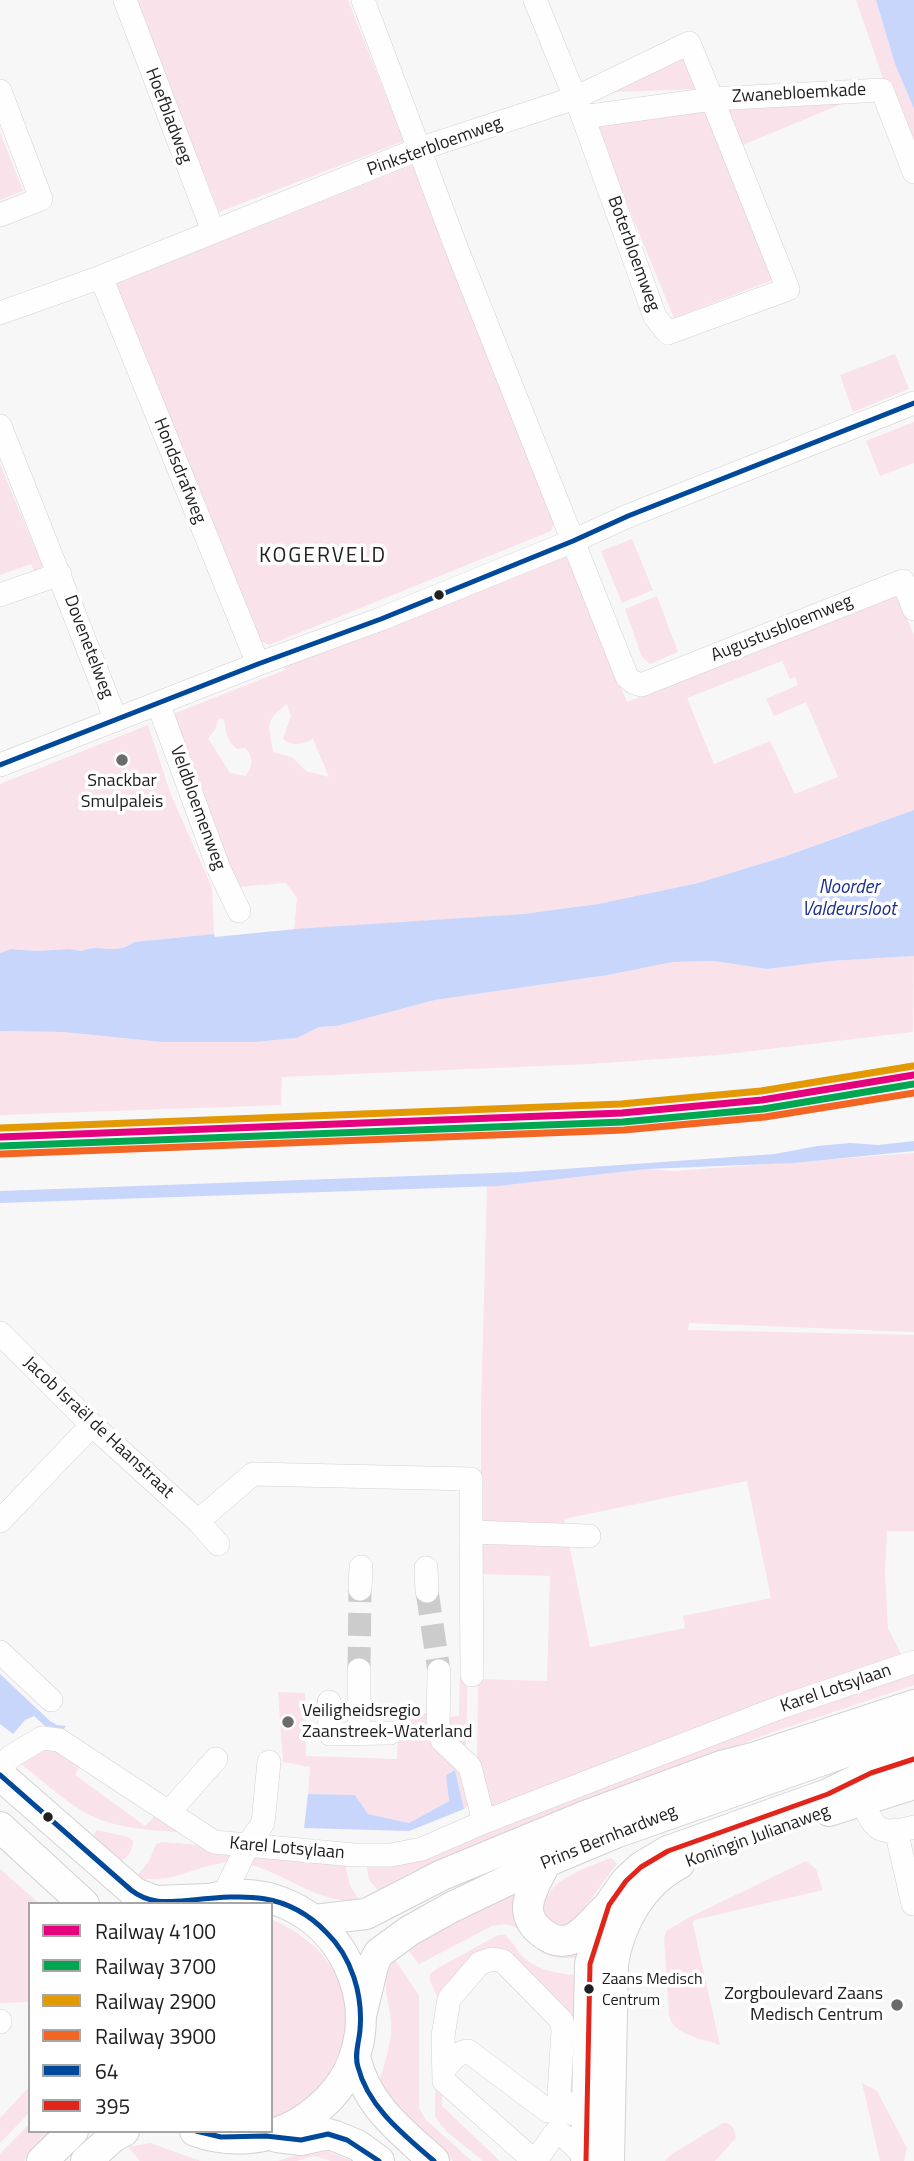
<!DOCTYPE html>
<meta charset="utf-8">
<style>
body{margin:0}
#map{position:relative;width:914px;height:2161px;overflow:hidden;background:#f8f7f8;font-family:"Titillium Web",sans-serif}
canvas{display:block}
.legend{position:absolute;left:28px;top:1902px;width:245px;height:231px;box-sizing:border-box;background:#fff;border:2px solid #a6a6a6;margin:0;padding:9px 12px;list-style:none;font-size:21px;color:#212021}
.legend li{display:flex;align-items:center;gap:14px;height:35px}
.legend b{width:35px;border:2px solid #a6a6a6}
</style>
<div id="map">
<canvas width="914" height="2161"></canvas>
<ul class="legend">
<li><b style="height:9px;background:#e5007d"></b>Railway 4100</li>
<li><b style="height:9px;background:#00a651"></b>Railway 3700</li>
<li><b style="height:9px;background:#e29903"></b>Railway 2900</li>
<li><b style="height:9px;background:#f26522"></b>Railway 3900</li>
<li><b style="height:9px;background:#004899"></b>64</li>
<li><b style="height:9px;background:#e1251b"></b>395</li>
</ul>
</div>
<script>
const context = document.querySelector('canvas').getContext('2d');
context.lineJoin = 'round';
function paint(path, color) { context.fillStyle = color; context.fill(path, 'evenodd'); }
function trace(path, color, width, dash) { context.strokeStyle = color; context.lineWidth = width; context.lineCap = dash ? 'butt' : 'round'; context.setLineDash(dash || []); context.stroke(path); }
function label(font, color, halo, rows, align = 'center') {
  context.font = font + ' "Titillium Web",sans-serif'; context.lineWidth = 7; context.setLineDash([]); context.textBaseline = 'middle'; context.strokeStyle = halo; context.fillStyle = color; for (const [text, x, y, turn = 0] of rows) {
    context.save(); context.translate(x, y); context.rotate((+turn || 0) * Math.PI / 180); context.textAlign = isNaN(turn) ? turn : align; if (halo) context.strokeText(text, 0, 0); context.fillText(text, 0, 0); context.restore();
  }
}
const green = new Path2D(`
 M135,0H348L404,141L219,212Z
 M856,0H876L895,64L914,109V157L888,93Z
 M684,54L698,89L587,93Z
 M851,100L743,145L725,105Z
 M706,110L775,279L674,318L595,126Z
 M0,132L23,191L0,200Z
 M413,165L556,517L551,531L269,645L257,640L115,284Z
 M895,354L909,389L853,412L840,375Z
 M914,422V463L880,476L866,441Z
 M0,464L42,565L41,572L36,575L31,564L0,575Z
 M632,539L653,590L622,603L601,551Z
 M565,553L627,702L897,596L914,635V810L786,856L698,883L598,904L523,914L294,930L297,898L286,883L235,887L168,716L285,670L284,666ZM782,661L790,679L795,677L798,685L766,699L774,716L806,702L838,777L795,794L770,741L714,764L687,698ZM287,704L291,716L283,739C293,747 303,744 313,739L329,777L306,771L292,757L273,752C269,724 263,723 287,704ZM219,718L224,719C226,731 226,740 237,749L245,748C254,758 253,765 246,776L230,773L208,738L215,730Z
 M657,596L678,652L650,664L642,657L625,609Z
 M148,725L171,795L212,887L214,934L134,942C114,957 99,942 83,951L70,949L37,951L11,949L0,953V784Z
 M914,956L913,1032L718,1055L589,1064L282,1077L281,1105L0,1115V1031L63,1032L162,1042H255L297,1038L319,1027L337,1026L435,1000L608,975L673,962L714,961L767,969L831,961Z
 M914,1153V1332L689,1323L688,1330L914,1335V1531H887L885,1573L888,1628L904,1659L490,1811L477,1765L478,1679L547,1681L550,1576L481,1574V1410L487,1185L499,1186L647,1169L674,1171ZM747,1481L771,1598L683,1616L685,1628L590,1647L564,1519Z
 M464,1508L471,1532L466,1750L446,1734L449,1717L459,1716Z
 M914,1670V1685L773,1732L414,1871L378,1890L369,1880L366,1862L733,1732Z
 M278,1692L305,1693L306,1756L397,1759L399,1713H427L462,1764L471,1804L464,1809L455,1770L446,1775L449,1801L409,1823L368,1814L355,1795L308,1794L310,1767L283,1762Z
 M52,1750L81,1764L75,1775L145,1826L158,1813L186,1833C158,1830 128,1830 101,1820C72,1809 46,1783 21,1764L37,1751Z
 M97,1830L128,1837L133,1841C133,1850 128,1857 120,1862L91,1838Z
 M162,1842L236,1848L229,1862C197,1865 168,1886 136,1877L149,1861L156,1844Z
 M251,1850L345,1863L350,1886L360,1901C315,1903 286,1873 245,1863Z
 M611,1858L617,1864L572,1924L562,1929L550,1924L542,1913C545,1879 584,1869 611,1858Z
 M806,1861L816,1869L823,1890L694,1920L693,1924L720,2045C704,2039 672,2035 669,2015L664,1938L666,1931L690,1917Z
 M0,1869L40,1904H30V2002L0,2003Z
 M515,1891L579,1948V1958C568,1958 556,1959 546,1954C522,1943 525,1918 492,1926L419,1964L408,1950L462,1918Z
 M271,1919C319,1939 355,1981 345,2036C344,2045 338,2053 335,2061C331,2070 327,2083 321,2090C313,2100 283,2115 271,2123Z
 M498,1935H505C512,1941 515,1947 520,1954C533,1969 555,1973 574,1975L575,2061L573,2075L569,2022L496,1954L440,2027L442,2106L500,2161H483L446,2131L435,2117L436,2031L439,2001L430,1981V1974L438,1968Z
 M395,1960L419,1995V2107L425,2119L472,2161H453L388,2099L379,2082C384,2066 389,2050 391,2034C394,2008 375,1980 395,1960Z
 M862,2083L877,2091L907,2148L904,2161H880Z
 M30,2086V2112L0,2143V2118Z
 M30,2123V2131H56L24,2161H0V2154Z
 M723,2123C732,2122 735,2130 736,2138L715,2161H665L672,2154Z
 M150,2143L201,2161H140L128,2147Z
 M323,2149L352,2161H331L314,2156L297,2161H278L312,2150Z`);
const water = new Path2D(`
 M876,0H914V109L895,64Z
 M914,810V956L831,961L767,969L714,961L673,962L608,975L435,1000L337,1026L319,1027L297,1038L255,1042H162L63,1032L0,1031V953L11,949L37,951L70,949L82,951C99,942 114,957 134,942L214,934L215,937L296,929L523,914L598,904L698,883L786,856Z
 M914,1141V1151L793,1163L647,1169L499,1186L0,1203V1191L521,1172L775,1154L817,1146L850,1143L878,1145Z
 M0,1674L50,1721L57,1725L66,1726L64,1729L45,1726L34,1716L25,1720L13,1734L0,1724Z
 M455,1770L464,1809L409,1831L304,1828L308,1794L355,1795L368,1814L409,1823L449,1801L446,1775Z`);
const minorTunnel = new Path2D(`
 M427,1591L439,1671
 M359,1670L360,1589`);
const minor = new Path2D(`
 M125,0L213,231
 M363,0L456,247L627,677L633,682L641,685L903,581L914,609
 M535,0L583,117L655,317L668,333L788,289L712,99L882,90L914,172
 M0,91L41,199L0,215
 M101,277L258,664
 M0,313L101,277L419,149L575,98L689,43L712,99L583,117
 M0,426L116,720
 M0,595L60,574
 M158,703L219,869L239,911
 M0,765L258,664L381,619L573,541L628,516L914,403
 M0,1333L92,1425L198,1521L218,1544
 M0,1521L92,1425
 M198,1521L253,1474L471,1479V1532L589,1536
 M471,1532L472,1675
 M426,1568L427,1591
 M360,1589L361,1567
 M0,1652L51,1700
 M359,1670V1733
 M439,1671L438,1727L442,1740L470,1767L484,1822
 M329,1702L330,1734L390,1733
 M0,1771L10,1757L42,1738L59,1740L214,1842L354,1855H391L422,1849L484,1822L781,1707L914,1662
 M862,1800C874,1831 880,1836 914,1827
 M169,1812L216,1759
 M896,1830L913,1904
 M223,1896L248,1845L263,1823L269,1762
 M0,2021V2022
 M445,2068C451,2062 459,2051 468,2051L548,2111L578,2114
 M586,2157L564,2136L555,2133L539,2156L531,2158L444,2081L443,2036L449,1999L480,1963L492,1959L503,1961L562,2021L563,2031L559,2095C566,2108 572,2102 585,2105C590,2106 595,2111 599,2115`);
const major = new Path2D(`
 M0,1775L135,1893L156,1901L207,1899
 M829,1811L914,1784
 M0,1827L84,1904
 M546,1862C540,1875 528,1893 528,1908C528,1918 534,1927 541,1932C569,1955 585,1929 604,1910
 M194,1904C334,1851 430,2044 298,2123C268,2141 227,2143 195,2131
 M314,1920L366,1914L442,1875L585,1816L721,1766L756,1757L914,1705
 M361,2016L374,1962L379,1953L409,1931L452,1907L546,1862L618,1832L874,1742L914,1731
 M355,2057C367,2106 399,2129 434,2161
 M277,2137L301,2140L328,2134L335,2136L357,2145L379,2161
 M42,2161L73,2131
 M86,2161L113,2137L124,2131
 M586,2161L590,1964L603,1919L609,1905L626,1881L641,1867L668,1851L828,1794L871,1773L914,1759
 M609,2161L613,1964C619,1924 642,1883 679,1864`);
const bus1 = new Path2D(`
 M0,765L258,664L381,619L573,541L628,516L914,403
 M0,1775L131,1890C150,1905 169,1902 192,1900C245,1895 286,1891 326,1932C352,1957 363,1995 360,2030C359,2042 354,2055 358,2067C368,2107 404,2135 434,2161
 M196,2131L221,2137L266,2136L301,2140L328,2134L347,2140L379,2161`);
const bus2 = new Path2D(`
 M586,2161L590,1964L609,1905L626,1881L641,1867L668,1851L828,1794L871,1773L914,1759`);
const rail1 = new Path2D(`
 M0,1137L622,1113L762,1100L914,1075`);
const rail2 = new Path2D(`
 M0,1146L623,1122L763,1109L914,1084`);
const rail3 = new Path2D(`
 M0,1128L621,1104L761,1091L913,1066`);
const rail4 = new Path2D(`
 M1,1154L624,1130L765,1117L914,1093`);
const markers = [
 [439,595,6,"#212021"],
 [122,760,7,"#6c6b6c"],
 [288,1722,7,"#6c6b6c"],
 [48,1817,6,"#212021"],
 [589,1989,6,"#212021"],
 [897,2005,7,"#6c6b6c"]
];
const busNames = [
 ["Zaans Medisch",602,1980],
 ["Centrum",602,2001]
];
const streetNames = [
 ["Zwanebloemkade",799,94,-3],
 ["Hoefbladweg",168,116,69],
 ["Pinksterbloemweg",435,147,-20],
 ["Boterbloemweg",633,254,70],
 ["Hondsdrafweg",179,471,68],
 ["Augustusbloemweg",782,629,-22],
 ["Dovenetelweg",88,647,69],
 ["Veldbloemenweg",197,808,70],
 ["Jacob Israël de Haanstraat",98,1428,43],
 ["Karel Lotsylaan",836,1689,-19],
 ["Koningin Julianaweg",758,1837,-20],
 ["Prins Bernhardweg",609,1838,-22],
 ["Karel Lotsylaan",287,1849,5]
];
const poiNames = [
 ["Snackbar",122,782],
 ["Smulpaleis",122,803],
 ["Veiligheidsregio",302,1712,"left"],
 ["Zaanstreek-Waterland",302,1733,"left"],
 ["Zorgboulevard Zaans",883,1995,"right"],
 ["Medisch Centrum",883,2016,"right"]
];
const waterNames = [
 ["Noorder",849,888],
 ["Valdeursloot",849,910]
];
const quarterNames = [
 ["KOGERVELD",323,557]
];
paint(green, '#f9e2e9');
paint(water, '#c8d6fc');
trace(minorTunnel, '#cdcccd', 23, [23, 11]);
trace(minor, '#d3d2d3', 24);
trace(major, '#d3d2d3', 32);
trace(minor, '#fefefe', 23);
trace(major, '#fefefe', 30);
trace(bus1, '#004899', 5);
trace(bus2, '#e1251b', 5);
trace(rail1, '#e5007d', 7);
trace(rail2, '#00a651', 7);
trace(rail3, '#e29903', 7);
trace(rail4, '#f26522', 7);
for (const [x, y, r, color] of markers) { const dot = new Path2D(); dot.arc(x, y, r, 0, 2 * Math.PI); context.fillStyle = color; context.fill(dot); trace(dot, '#fff', 2.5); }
label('16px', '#212021', '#fff', busNames, 'left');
label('18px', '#212021', '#fff', streetNames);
label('18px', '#212021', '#fff', poiNames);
label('italic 19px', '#1c3090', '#fff', waterNames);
context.letterSpacing = '2px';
label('21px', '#212021', '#fff', quarterNames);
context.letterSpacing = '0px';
</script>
